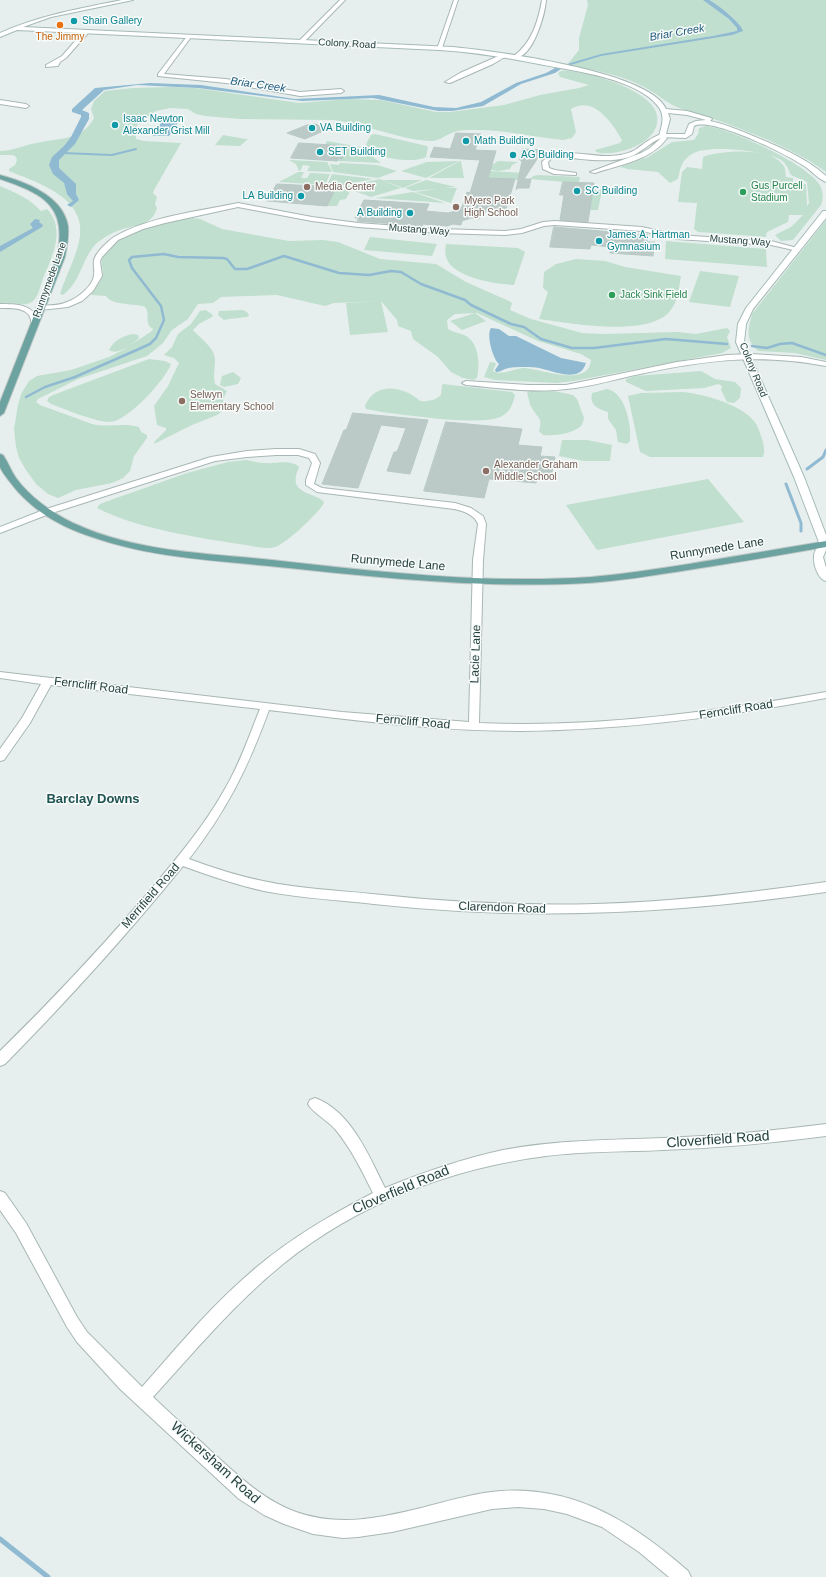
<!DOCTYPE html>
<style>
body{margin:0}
canvas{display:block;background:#e6efed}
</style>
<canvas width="826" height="1577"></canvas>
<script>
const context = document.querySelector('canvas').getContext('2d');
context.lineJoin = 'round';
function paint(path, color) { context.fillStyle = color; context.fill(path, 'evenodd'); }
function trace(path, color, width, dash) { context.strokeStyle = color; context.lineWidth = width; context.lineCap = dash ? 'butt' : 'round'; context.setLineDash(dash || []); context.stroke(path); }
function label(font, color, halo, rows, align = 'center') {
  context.font = font + ' Helvetica,sans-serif'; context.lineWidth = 3; context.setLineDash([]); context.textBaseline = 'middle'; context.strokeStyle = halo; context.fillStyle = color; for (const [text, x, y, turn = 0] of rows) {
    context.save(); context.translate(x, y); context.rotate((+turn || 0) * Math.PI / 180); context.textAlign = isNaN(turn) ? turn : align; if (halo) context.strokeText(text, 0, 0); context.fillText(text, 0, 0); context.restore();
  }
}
const green = new Path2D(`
 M587,0H826V172C802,153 755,134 725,123C711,117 696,115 682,109C669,105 660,96 648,89C623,75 595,70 567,65L579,50V38L588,5Z
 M561,71C583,69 648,89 656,112C666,141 618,158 596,152L595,150L620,143L622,140C613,124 594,95 571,109L576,132L572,138L563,140C533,137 503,129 472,130C467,130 460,130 454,132C445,135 439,142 429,141C397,139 366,124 334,120L240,119L205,116L196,114L188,109L170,108L156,111L138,123L135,131L136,139L144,141L181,143L154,190L153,193L157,197L155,204L157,208C152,227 132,225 117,231C112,233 106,236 101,240C83,251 82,282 63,295L60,294C66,275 77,256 80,236C85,197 38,183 9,171V169L15,165L17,160L16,157L13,155H0V151C13,151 24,145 36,143C58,138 82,141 94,118L91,109L94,101L105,91L133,88L172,87L195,88L299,103L348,99L381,100L436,112H450L504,105L540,95L579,88L589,85L560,77L558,73Z
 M706,126C729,128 807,164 819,184C823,190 824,198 821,205L793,240L781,241L775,235L791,227L803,215H789L788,222L767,232L766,237L698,232L694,229L697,203L678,202L682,172L687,167L702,169L703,157C721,150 771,147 783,165C786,168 785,173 786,177L793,178V182L806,184L807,206L809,203L807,182L791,175C788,169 787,164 781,160C766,151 708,144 692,154C681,161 681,167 678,179L670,183L658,172L628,169L620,167L648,157L672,142L694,140L698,134L699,128Z
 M375,134L427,146L428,147L426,157C414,164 371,159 366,144L371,135Z
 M223,135L246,139H248L240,146L215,145Z
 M327,141L360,147L381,163L337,161L339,158H342L325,145Z
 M289,160L327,162L332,171L330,172L307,171L310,166L303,165L300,171H299L296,164Z
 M459,161L426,178L401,171L427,162Z
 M460,161H461L464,178H429Z
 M498,161L517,162H518L512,165L510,169L498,171L486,169Z
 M340,163L377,165L397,171L378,178L333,172L330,164L339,165Z
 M490,171L524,173L518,180L488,178Z
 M298,172H304L301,178H307L310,173L330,174L325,185L279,182Z
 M332,174L373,179L343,185H336V183H328Z
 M538,175L580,177L579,182L577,183L530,179L533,176Z
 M380,179L401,188L371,197L343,187Z
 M383,180H422L403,188Z
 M426,180L456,187L413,191L405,188Z
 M0,186C16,193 29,198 41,211L47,209C67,230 51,259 42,281C40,287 38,297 33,301C26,307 9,304 0,303Z
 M334,187L350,191L346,199L340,200L337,206H318L334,190Z
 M443,188H457L451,203L415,192Z
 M593,190H602L598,210H590Z
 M413,192L445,203L375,198Z
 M192,218L200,219L222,229L289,241L323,240L338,242L380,259L436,264L466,282L509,301L512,303L510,310L531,319L582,333L603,334L678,332L696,334L727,328L730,331L727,337L731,348L722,353L573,381L557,383L495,380L484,377L490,362L496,363L493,371C500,376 514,369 523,368C539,368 589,389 591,360L581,354L538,341L477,313L455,314L447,320L448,329C454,333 463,333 469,338C479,347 480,365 477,378L473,380L463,378L451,372L438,357L413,339L411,331L398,326L397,320L381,301L334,303L325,306L277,295L221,297L213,303L198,304L188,319L172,330L163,343L147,356L78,379L38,399L36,402L40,405L92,424C108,428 123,422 139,427L141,432L147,435V438L134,456L130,471L123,478L112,483L76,490L58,498L48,494L36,484L26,470L19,458L16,447L14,429L18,405L21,394L29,381L37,376L71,370L109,357L123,350L152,331L153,329C143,324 151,314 145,307C135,303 112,306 106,296L91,295C95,288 102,281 103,273C103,269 101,264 102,260C109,234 168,222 192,218Z
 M826,220V360L795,353L758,351C745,339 748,331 752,314Z
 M370,237L437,244L432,256L364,250Z
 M666,241L766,249L767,267L665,259Z
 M446,244L518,248L525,252L514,285C496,284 452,278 446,257C445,253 445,249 446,244Z
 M576,259L605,261L625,267L681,276C679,287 678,302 670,311C648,338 570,323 539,319L548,292L543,288L544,272L556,264Z
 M700,271L739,276L730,307L689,302Z
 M381,301L388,332L350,335L346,303Z
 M206,310L213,315L212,317L199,324L193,330C201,339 214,347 215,359C215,368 213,376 215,384L227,391L223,399L224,410L217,415L192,425L154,444L155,441L166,430V428L157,425L154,406L168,386L179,363L174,358L164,355L172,347L178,334L191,324L200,311Z
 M243,310L248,313L249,316C246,318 232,318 224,320L218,315L219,311Z
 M475,313L486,321L462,330L450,321Z
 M133,334L138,335L139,338C132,344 118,356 109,350C114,340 123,336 133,334Z
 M149,359L165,361L171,364C165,380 128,421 110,422C95,422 65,409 51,404L47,401L49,397L53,395Z
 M701,371L715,379L735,382L741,388L740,398L734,403L727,402L721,390L722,386L718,384L704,388L646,391L626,382V379L636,376Z
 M233,372L241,378L238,384L224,387L220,385L222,376Z
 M443,384L512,392L515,395C513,404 510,412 502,416C485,427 406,415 382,412L366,409L365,406C375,381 404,386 420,401C428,402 436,400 441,395L442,385Z
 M607,389C625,392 632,425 630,441L627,444L618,442L616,430L608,419V412C598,409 589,405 592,393Z
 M529,391H554L573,395L577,399L584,418L582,425C573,434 556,436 543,435L539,431C543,417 538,419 532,408C529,404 529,398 527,393Z
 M683,392C704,394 740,404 754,421C758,426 760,433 762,439C764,445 765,451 763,457H650L640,452L628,396L641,393Z
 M562,440H587L612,445L610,461H584L559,456Z
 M246,460C253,461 259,463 265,463C276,464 290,459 299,467C298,471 296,473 296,476C292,494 316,493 324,502L323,505C316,515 286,544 275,547C264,550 250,545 239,544C195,537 138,529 97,508L100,504L105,502L187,473L228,462Z
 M708,479L744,522L597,550L566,505Z`);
const water = new Path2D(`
 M703,0C704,0 709,0 709,0C716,3 742,24 743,31L732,35L601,56L564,67L555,73L521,84L483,106L452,111H438L373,98L302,101L198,88L137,85L104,90L82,110L89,113V119L75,144L59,160V168L76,184V194L79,200L71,207L67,205L73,201L67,194L64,183L53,174L49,165L52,157L64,146L71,137L81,117V115L72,112V109L95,88L150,83L201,85L295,99L379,95L434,107L456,108L481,102L516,83L546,73L557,67L601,54L713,36L737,31V28L729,19Z
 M163,120L179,121L169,136H152Z
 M35,219L40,220L39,222L43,225L42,227L0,252V246L33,228L30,224Z
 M491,328L499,329L509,336H516L561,358L586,363C580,383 556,372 543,369C536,367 530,367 524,367C518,367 511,367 505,369C502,370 500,372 496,372L495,370L499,364C493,359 486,335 491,328Z`);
const streamFar3 = new Path2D(`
 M63,153L112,155L136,149`);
const streamFar2 = new Path2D(`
 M752,346L767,348L780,344L792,343L826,355
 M26,397L45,387L75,377L139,349L150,344L156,338L164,320L161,306L132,268L129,260L132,257L164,254L178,257L223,258L227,259L235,269H247L284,256L339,273L369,275L391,271L401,272L421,284L465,300L471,305L511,324L524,327L541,339L572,348H594L666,339L727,344`);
const streamFar1 = new Path2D(`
 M807,469L823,457L826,450
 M786,484L801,523V531`);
const stream = new Path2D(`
 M0,1539L48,1577`);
const building = new Path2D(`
 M315,124L328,129L305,139L287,133L307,125Z
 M456,133L481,134L475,150L496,151L488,178L515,179L506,209L487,208L485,214L482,213L479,219L471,218L462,221L461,225L453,224L447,226L423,224L422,226L357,221L359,218H355L364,200L429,204L426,211L448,213L456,211L458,207H462L467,192L470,193L480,160L430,157L434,147L450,149Z
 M299,143L348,146L342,159L339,158L337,161L291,158Z
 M523,149L543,150L524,179H531L529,188H518L516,190L522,161L520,160Z
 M563,182L594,183L588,222L560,220L564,195H560Z
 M277,184L335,187L333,190H335L327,206L267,201Z
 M554,227L648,235L647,242H655L653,256L610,253L611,247L591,245L590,249L550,247Z
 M353,413L428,420L410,474L387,471L394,452H397L406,428L381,425L358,488L322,484L344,430H346Z
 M446,422L522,429L518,445L542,447L540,456L555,457L551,477L538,476L536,483L489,479L484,498L424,491Z`);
const street = new Path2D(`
 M340,0H345L303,43H299V41Z
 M454,0H458L442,48L437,49Z
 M542,0H546C545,14 533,59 514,58V56C532,42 538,22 542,0Z
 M84,31L89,32L66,58L60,62L58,66L46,67V65L62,56Z
 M188,35L191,37L164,74L226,79L300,92L341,89L344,91L341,93L300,96L226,83L158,76V74Z
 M503,54L508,55L493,64L450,83L445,82L460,73Z
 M0,100L26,104L29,106L26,108L0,104Z
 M662,134L667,138C652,160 619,165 595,173L590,172L641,153L650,148L661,138C649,143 641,153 629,157C609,164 579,158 558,157L552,158L548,162L549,168L555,170L576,173V175L554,174L543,169L542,162C555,146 586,156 605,156C615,156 626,155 635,150C644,144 651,137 662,134Z
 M238,203L312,217L358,223L439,229L505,231L521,229L543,222L555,221L642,227L677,235L771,241L801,249L798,251L771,245L677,239L642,231L555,225L544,226L522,233L505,235L439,233L358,227L312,221L238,207L165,223L143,229L118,240L102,257L100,261L102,276L93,291L82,301L68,307L40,310L36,308L40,306C48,305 59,306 67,302C77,299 93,286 94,275C95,270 93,265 94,260C96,252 108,241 114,237C147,217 200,211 238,203Z
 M0,304C16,304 35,304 39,323L38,325H32C31,322 31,318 29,315C23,307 9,308 0,308Z
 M751,354L801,357L826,362V366C760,353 705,360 640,374C615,379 591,387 566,389C533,393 499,388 466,385L462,383L466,381L528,385H566L677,362L727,355Z
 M276,449H299L315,454L320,463L314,484L322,488L455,503L471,508L483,516L486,524L483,560L479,723C596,728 712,712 826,692V698C725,717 623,730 520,731C436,731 352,720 269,710C248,768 227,810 189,859C213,868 238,876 263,881C299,889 336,890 372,894C446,902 520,906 595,904C672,902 749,893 826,882V892C672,914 530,921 374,904C338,900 301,898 264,891C237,885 210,876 183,866C127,935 67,1001 5,1064L0,1066V1051C49,1003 96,953 141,901C171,865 203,829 226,787C240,763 249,736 260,709L51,685L30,723L4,760L0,761V749L22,718L41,684L0,678V672L342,712L469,722L473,560L478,524C474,514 463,511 454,509L317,492L306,485V480L312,463L309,458L298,455H276L247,457L215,461L49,514H43L42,512L43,510L211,457L247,451Z
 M315,1098C351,1111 369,1156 385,1188C424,1172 462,1159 503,1150C556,1140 610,1140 663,1138C717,1136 772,1131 826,1124V1136C772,1143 718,1148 663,1150C624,1152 585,1151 546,1156C451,1168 357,1204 283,1264C234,1304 195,1351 153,1397C173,1416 193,1434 213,1453C239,1476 263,1500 296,1512C339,1527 380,1518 421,1508C448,1501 474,1493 501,1491C577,1486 634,1524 688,1571L691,1577H669L639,1552L602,1527L567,1514L544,1509L518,1507L492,1509L392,1532L358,1537L343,1538L313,1534L284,1524L264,1515L239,1499L120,1389L77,1342L67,1327L16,1233L0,1210V1191L5,1193L26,1223L77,1317L87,1332L142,1387C174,1351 205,1313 242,1280C281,1244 326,1217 373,1193C362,1171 351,1148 335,1129C328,1121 312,1112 308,1104L310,1100Z`);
const secondary = new Path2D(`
 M122,0H133L51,17L23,27L453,47C494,51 650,71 666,109L687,111L711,118L712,119L710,121C725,124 739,130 753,136C779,147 805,157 826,176V182C818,179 811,170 804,166C786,154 712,117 694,126L692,134L686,138L660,137L659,136C662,125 666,115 657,105C636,79 576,71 544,65C509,58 475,52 439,50L17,30L0,37V33C41,15 78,9 122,0ZM668,113L687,115L706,120L696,121L689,124L685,134H666L670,119Z
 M823,211H826V218L753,309L746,324L744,342L804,477L826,535V550L823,557L826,568V581C818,579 813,564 814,556C814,552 817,548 820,545L794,477L736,342L738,324L746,308Z
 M46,509L51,512L49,514L0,533V527Z`);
const primary = new Path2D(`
 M0,175C26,182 63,196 68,226C69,237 67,247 65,257L4,413L0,416V402L57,257C68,206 44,194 0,179Z
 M0,454L3,455C8,462 11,471 16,478C30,497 51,512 73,523C135,552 205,553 272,560C378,572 484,584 591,577C624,574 657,569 689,564C735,556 781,549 826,541V547C780,555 734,563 688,570C655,575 621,581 588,583C481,589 375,577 269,566C209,560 149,557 92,537C60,527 30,509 10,482C7,478 2,472 0,467C0,464 0,458 0,454Z`);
const markers = [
 [74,21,4,"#0f9aa8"],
 [60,25,4,"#e8710a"],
 [115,125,4,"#0f9aa8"],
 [312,128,4,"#0f9aa8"],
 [466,141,4,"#0f9aa8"],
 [320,152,4,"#0f9aa8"],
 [513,155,4,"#0f9aa8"],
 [307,187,4,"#8d6e63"],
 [577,191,4,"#0f9aa8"],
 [743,192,4,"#2e9e5b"],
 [301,196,4,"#0f9aa8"],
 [456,207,4,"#8d6e63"],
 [410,213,4,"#0f9aa8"],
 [599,241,4,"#0f9aa8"],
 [612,295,4,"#2e9e5b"],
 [182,401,4,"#8d6e63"],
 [486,471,4,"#8d6e63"]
];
const farCulturenames = [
 ["Shain Gallery",82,21],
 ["Isaac Newton",123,119],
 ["Alexander Grist Mill",123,131],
 ["VA Building",320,128],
 ["Math Building",474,141],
 ["SET Building",328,152],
 ["AG Building",521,155],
 ["SC Building",585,191],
 ["LA Building",293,196,"right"],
 ["A Building",402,213,"right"],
 ["James A. Hartman",607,235],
 ["Gymnasium",607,247]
];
const farFoodnames = [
 ["The Jimmy",60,37]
];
const farStreetnames = [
 ["Colony Road",347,44,3],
 ["Mustang Way",419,230,4],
 ["Mustang Way",740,241,4],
 ["Runnymede Lane",50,280,-70],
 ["Colony Road",753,370,68]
];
const farLeisurenames = [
 ["Gus Purcell",751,186],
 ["Stadium",751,198],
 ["Jack Sink Field",620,295]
];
const farEducationnames = [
 ["Media Center",315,187],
 ["Myers Park",464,201],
 ["High School",464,213],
 ["Selwyn",190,395],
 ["Elementary School",190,407],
 ["Alexander Graham",494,465],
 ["Middle School",494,477]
];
const farWaternames = [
 ["Briar Creek",677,33,-10],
 ["Briar Creek",258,85,8]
];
const streetNames = [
 ["Runnymede Lane",717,549,-9],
 ["Runnymede Lane",398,563,5],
 ["Lacie Lane",476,654,-88],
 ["Ferncliff Road",91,686,7],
 ["Ferncliff Road",736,710,-9],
 ["Ferncliff Road",413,722,5],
 ["Merrifield Road",151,896,-49],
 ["Clarendon Road",502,908,2]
];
const neighbourhoodNames = [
 ["Barclay Downs",93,799]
];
const nearStreetnames = [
 ["Cloverfield Road",718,1140,-4],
 ["Cloverfield Road",401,1190,-23],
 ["Wickersham Road",215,1463,42]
];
paint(green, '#c0dfcf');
paint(water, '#90bad2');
trace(streamFar3, '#90bad2', 2);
trace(streamFar2, '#90bad2', 2.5);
trace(streamFar1, '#90bad2', 3);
trace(stream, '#90bad2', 5);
paint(building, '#bbcac6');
trace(building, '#b8c9c5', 1);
trace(street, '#a8b7b5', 2);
trace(secondary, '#a5bab7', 2);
trace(primary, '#c2cac9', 2);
paint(street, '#fff');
paint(secondary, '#fff');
paint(primary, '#6ca3a1');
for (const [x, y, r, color] of markers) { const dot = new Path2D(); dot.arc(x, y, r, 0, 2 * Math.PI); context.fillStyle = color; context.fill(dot); trace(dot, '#f7fbfa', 1.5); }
label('10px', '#0d838f', '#f7fbfa', farCulturenames, 'left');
label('10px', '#c56008', '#f7fbfa', farFoodnames);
label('10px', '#25413f', '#f7fbfa', farStreetnames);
label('10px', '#27864d', '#f7fbfa', farLeisurenames, 'left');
label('10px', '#785e54', '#f7fbfa', farEducationnames, 'left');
label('italic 11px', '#1f5a7d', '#f7fbfa', farWaternames);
label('12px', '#25413f', '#f7fbfa', streetNames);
label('bold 13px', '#205452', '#f7fbfa', neighbourhoodNames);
label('14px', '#25413f', '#f7fbfa', nearStreetnames);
</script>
